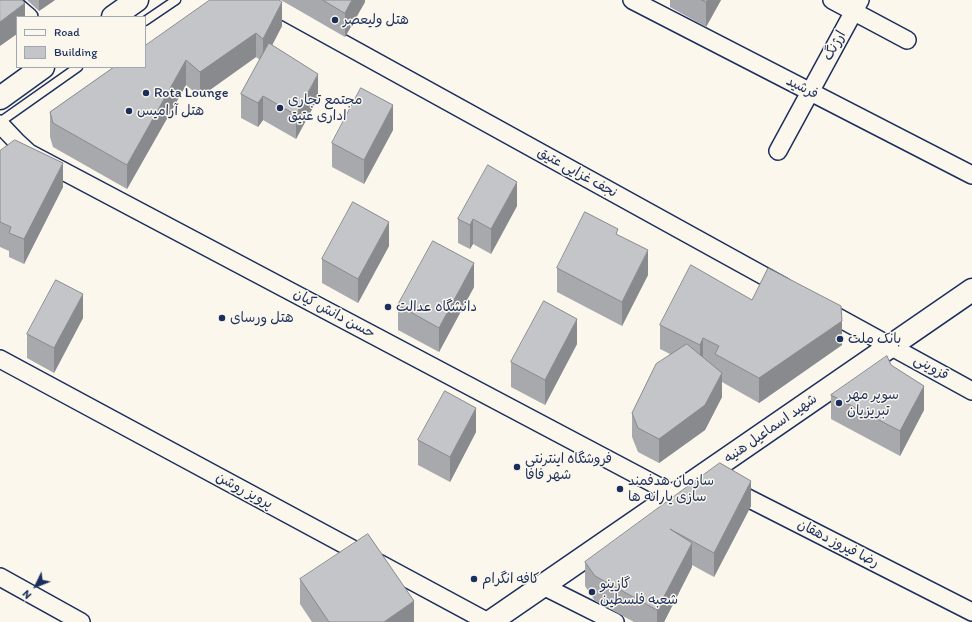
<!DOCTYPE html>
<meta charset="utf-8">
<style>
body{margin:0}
#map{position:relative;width:972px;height:622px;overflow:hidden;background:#fbf7ec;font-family:Itim,sans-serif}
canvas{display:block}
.legend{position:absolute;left:16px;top:16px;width:130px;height:52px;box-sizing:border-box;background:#fbf7ec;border:1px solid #a1a7b3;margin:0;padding:5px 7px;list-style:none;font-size:12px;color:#1b2f5e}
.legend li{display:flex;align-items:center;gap:8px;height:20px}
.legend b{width:20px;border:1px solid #a1a7b3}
.north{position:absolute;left:16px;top:566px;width:40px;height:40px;-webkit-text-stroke:3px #fbf7ec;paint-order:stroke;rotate:227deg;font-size:11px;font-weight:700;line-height:16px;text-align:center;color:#1b2f5e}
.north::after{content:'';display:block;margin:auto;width:14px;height:18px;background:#1b2f5e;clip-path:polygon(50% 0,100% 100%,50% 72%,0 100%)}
</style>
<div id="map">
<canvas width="972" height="622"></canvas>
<ul class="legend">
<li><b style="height:5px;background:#fbf7ec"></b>Road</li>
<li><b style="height:11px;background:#c3c5c9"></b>Building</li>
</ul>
<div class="north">N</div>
</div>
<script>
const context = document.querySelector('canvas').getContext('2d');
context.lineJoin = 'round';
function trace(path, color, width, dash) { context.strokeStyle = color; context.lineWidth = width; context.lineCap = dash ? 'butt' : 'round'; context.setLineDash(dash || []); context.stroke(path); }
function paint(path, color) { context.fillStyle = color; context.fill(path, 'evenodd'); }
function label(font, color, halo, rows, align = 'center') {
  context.font = font + ' Itim,"Playpen Sans Arabic",sans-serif'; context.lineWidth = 3; context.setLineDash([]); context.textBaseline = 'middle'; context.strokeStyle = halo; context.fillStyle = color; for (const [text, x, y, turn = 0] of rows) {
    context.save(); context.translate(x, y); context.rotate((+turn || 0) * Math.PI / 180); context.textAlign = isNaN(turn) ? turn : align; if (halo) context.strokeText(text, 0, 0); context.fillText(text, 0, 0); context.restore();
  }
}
const lane = new Path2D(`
 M145,21L176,0
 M0,122L78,67`);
const street = new Path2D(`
 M9,0L29,17
 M264,0L784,287
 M632,0L972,175
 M832,0L907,40
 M0,124L17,142L29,153L675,495
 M778,151L860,0
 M821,308L972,391
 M0,359L488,622
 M732,490L972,612
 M0,577L81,622
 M543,586L615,622`);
const secondary = new Path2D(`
 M490,622L972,290`);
const primary = new Path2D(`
 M113,17L137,0
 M0,98L43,67`);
const wall = new Path2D(`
 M27,0H55L39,11Z
 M281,0H365V2L345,37Z
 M670,0H721L706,27L670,7Z
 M282,26L272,45L318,98L296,139L263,120L258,127L241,118V94L260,60L256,57L200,97L186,85L127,189L53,147L50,137V112L145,46Z
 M393,130L364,184L332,167V143Z
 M0,151L63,187L24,264L9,257V251L0,247Z
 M517,206L491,254L473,244L470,249L458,243V219Z
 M618,235L648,275L622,326L557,292V268Z
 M389,246L358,303L322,283V259Z
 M474,287L439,352L398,330V305Z
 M752,300L842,345L759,403L722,382V397L705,430L659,463L638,452L632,437V413L670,354L660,349V325Z
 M83,318L54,373L27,358V334Z
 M577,344L545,405L511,387V362Z
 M891,365L924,410L900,456L831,419V395Z
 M476,432L450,482L418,465V440Z
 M751,506L714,577L692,565V567L664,622H634L595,601L585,586V562Z
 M300,579L414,622H312L300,604Z`);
const shadedWall = new Path2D(`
 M39,0H55L39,11Z
 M352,0H365V2L345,37V13Z
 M708,0H721L706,27V2Z
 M282,2V26L263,63V39Z
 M25,3V17H17V34L0,46V22Z
 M256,33V57L200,97V72Z
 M186,60V85L127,189V165Z
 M318,74V98L296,139V115Z
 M263,96V120L258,127V103Z
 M393,105V130L364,184V160Z
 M63,163V187L24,264V239Z
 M517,182V206L491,254V229Z
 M473,219V244L470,249V225Z
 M389,222V246L358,303V279Z
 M648,250V275L622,326V302Z
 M474,263V287L439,352V328Z
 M83,294V318L54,373V348Z
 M577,319V344L545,405V380Z
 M842,321V345L759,403V378Z
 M703,338V362L700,369V345Z
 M722,373V397L705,430L659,463V439Z
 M924,386V410L900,456V431Z
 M476,408V432L450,482V457Z
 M751,481V506L714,577V553Z
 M692,543V567L664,622H657V610Z
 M414,601V622H384Z`);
const building = new Path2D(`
 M0,0H21L25,3L0,22Z
 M210,0H279L282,2L263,39L256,33L200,72L186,60L127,165L53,123L50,112L114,67H145V46Z
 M323,0H352L345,13Z
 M702,0H708L706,2Z
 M269,43L318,74L296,115L263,96L258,103L241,94Z
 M361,88L393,105L364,160L332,143Z
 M15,140L63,163L24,239L9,233L11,227L0,222V151Z
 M488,165L517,182L491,229L473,219L470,225L458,219Z
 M353,202L389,222L358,279L322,259Z
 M585,212L618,229L616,234L648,250L622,302L557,268Z
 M433,241L474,263L439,328L398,305Z
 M691,265L752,300L768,268L841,306L842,321L759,378L715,354L719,346L703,338L700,345L660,325Z
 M56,280L83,294L54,348L27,334Z
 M544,301L577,319L545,380L511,362Z
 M687,344L722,373L705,405L659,439L638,428L632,413L656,364Z
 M887,356L891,365L924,386L900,431L831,395Z
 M445,391L476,408L450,457L418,440Z
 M720,463L751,481L714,553L670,529L692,543L657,610L595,576L585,562Z
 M368,534L414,601L384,622H329L300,579Z`);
const markers = [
 [335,20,4,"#1b2f5e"],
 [146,93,4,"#1b2f5e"],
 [280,108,4,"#1b2f5e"],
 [129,111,4,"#1b2f5e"],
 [388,307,4,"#1b2f5e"],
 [222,318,4,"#1b2f5e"],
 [840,339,4,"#1b2f5e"],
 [839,403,4,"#1b2f5e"],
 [517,467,4,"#1b2f5e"],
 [620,489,4,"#1b2f5e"],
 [474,579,4,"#1b2f5e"],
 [592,592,4,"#1b2f5e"]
];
const poiNames = [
 ["هتل ولیعصر",343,20],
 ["Rota Lounge",154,93],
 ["مجتمع تجاری",288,100],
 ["اداری عتیق",288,116],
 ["هتل آرامیس",137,111],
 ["دانشگاه عدالت",396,307],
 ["هتل ورسای",230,318],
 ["بانک ملت",848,339],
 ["سوپر مهر",847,395],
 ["تبریزیان",847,411],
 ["فروشگاه اینترنتی",525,459],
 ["شهر فافا",525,475],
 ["سازمان هدفمند",628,481],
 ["سازی یارانه ها",628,497],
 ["کافه انگرام",482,579],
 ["گازینو",600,584],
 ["شعبه فلسطین",600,600]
];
const streetNames = [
 ["ارژنگ",835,46,-61],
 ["فرشید",802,88,27],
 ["نجف غزایی عتیق",577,173,29],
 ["حسن دانش کیان",334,314,28],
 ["قزوینی",931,368,29],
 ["شهید اسماعیل هنیه",771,429,-35],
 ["پرویز روشن",244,491,28],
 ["رضا فیروز دهقان",838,544,27]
];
trace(lane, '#1b2f5e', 11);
trace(street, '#1b2f5e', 20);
trace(secondary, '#1b2f5e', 25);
trace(primary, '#1b2f5e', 25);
trace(lane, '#fbf7ec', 8);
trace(street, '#fbf7ec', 17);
trace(secondary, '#fbf7ec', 22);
trace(primary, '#fbf7ec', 22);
paint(wall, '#a8a9ad');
paint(shadedWall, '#888a8d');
paint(building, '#c3c5c9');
trace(building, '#888a8d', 1);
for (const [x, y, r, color] of markers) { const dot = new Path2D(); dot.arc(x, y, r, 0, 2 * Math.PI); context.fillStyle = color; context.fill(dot); trace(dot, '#fbf7ec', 1.5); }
label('14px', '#1b2f5e', '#fbf7ec', poiNames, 'left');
label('14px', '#1b2f5e', '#fbf7ec', streetNames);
</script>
